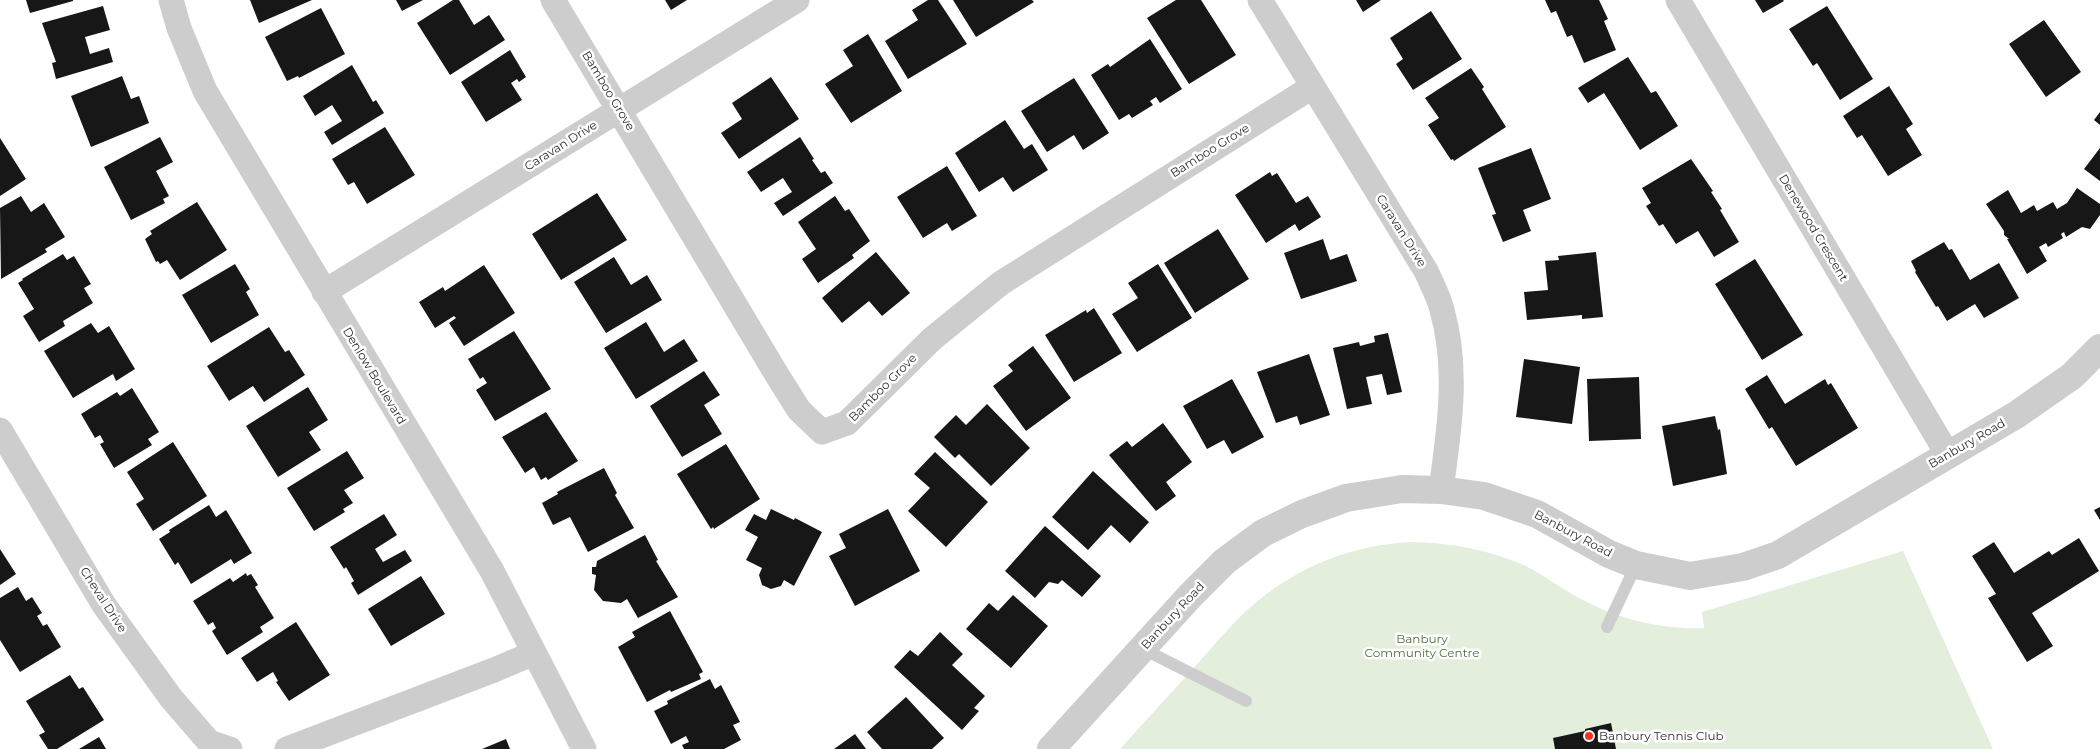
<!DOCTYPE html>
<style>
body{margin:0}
canvas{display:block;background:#fff}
</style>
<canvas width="2100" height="749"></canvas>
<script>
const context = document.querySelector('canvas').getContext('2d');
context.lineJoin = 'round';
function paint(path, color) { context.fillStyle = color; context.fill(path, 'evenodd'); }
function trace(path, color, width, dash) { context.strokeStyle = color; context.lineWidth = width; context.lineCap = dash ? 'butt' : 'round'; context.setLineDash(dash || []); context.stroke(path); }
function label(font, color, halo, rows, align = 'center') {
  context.font = font + ' Montserrat,sans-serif'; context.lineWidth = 5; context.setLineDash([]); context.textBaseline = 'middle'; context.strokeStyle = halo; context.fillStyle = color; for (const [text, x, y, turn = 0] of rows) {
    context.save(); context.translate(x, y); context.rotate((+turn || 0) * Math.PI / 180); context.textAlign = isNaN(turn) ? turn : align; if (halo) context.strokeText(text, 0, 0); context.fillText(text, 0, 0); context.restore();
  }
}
const green = new Path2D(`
 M1414,542C1453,543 1490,550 1526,566C1542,574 1556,585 1572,594C1611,617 1658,630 1704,628L1702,612L1903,551L1993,749H1120C1146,720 1173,691 1199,662C1217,642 1234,621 1254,604C1300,565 1355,544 1414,542Z`);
const building = new Path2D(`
 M26,0H73V1L30,13Z
 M250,0H312L259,23Z
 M396,0H423L402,11Z
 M453,0H459L474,25L489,15L505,40L450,75L417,23Z
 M665,0H687L671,10Z
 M928,0H938L967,44L908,79L885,41L918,20L912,10Z
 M953,0H1032L1034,2L976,37Z
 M1176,0H1201L1236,55L1189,84L1147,18Z
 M1356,0H1381L1363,12Z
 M1545,0H1599L1608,19L1604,21L1616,50L1584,63L1572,35L1567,37L1556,11L1551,13Z
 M1755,0H1783L1784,1L1763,13Z
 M103,6L110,30L85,37L90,54L109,48L113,62L56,79L52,63L56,62L42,23Z
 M1827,6L1873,79L1840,100L1817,63L1813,66L1789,29Z
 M321,8L345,54L299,78L298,76L287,81L265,37Z
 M1431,11L1462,59L1413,90L1396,64L1403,59L1390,38Z
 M2044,20L2081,72L2046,97L2009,44Z
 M868,34L902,91L851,123L825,84L853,66L843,50Z
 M1150,39L1182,89L1160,103L1156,97L1150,101L1153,105L1132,118L1129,114L1119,120L1091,75L1108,64L1110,67Z
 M510,50L526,77L519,82L517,79L511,83L522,100L486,122L461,82Z
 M1628,57L1651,93L1656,91L1678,126L1640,150L1604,93L1588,103L1578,88Z
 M352,65L373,102L376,100L384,113L332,145L324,132L342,121L332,105L315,116L303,96Z
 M1471,68L1484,87L1482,89L1506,127L1454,161L1453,159L1451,160L1428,125L1439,118L1425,98Z
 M122,76L131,99L139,96L149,123L91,147L71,96Z
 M771,77L799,119L739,159L721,133L742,119L732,103Z
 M1074,78L1109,133L1083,150L1074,135L1047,152L1021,111Z
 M1889,86L1913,124L1906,129L1922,155L1888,176L1862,135L1857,138L1843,116Z
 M2100,112V125L2094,120Z
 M1005,120L1024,149L1032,144L1048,170L1013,192L1003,177L979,192L955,153Z
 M385,127L415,175L367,204L354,182L348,185L332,159Z
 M160,137L173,162L156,171L169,196L163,199L165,203L131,220L104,167Z
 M800,137L814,159L812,160L821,173L825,171L833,183L783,216L774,203L792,192L783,178L761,192L747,172Z
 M0,138L26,179L0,196Z
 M1531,148L1551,199L1523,210L1531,231L1503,242L1492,215L1496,214L1478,168Z
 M2100,148V181L2084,169Z
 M1691,159L1713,191L1711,192L1722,209L1720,210L1739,242L1714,257L1698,231L1676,244L1663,224L1659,226L1646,206L1651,203L1642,188Z
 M947,166L977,216L952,231L947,223L923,238L897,197Z
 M1270,172L1272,176L1277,173L1296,203L1308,196L1321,217L1299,231L1295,224L1266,243L1235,195Z
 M2077,188L2100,204V215L2090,229L2082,227L2066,237L2064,232L2061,234L2063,238L2048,247L2046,243L2039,247L2047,261L2027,274L2007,239H2009L2004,235V231L1986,204L2008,190L2021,213L2034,205L2037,211L2053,202L2057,209L2067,203Z
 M597,193L627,240L561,280L532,234Z
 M21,196L31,212L44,203L65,237L45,249L47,252L1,279L0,208Z
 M835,196L845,211L849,209L870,241L852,255L854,258L818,283L802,259L816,249L798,222Z
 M197,202L227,250L180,280L167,260L160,264L158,261L156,262L145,239L152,234L150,231Z
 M1218,229L1249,279L1195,313L1164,263Z
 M1323,239L1330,260L1347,254L1357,281L1301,299L1284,253Z
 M1944,242L1949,250L1952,249L1970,280L1999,263L2019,298L1984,318L1975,304L1947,321L1938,306L1936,307L1915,272L1916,271L1911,261Z
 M876,252L910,293L882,316L869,301L842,323L822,298Z
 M1596,252L1603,317L1582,319V315L1527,320L1524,292L1548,290L1545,261L1559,260L1558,256Z
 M63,254L67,260L74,256L91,284L84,288L93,303L63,321L65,326L39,342L23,316L34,309L18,283L23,280L22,279Z
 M614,257L631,285L647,275L662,300L606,333L574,282Z
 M1755,259L1803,335L1762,360L1715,284Z
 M235,264L250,289L246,292L259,315L211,343L182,295Z
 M1158,264L1192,318L1137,352L1112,314L1138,298L1128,283Z
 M484,265L515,313L464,346L449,323L456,318L454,316L435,328L419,302L443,287L445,291Z
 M1094,308L1122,353L1074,382L1045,335L1086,310L1087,313Z
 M646,322L664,352L684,339L698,361L636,399L604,348Z
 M91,323L98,333L109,326L135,369L116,381L113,374L73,398L44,351Z
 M269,327L285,352L289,350L305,375L264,402L253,386L229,401L207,366Z
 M514,331L551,389L495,421L476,390L487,383L483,377L480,379L468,359Z
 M1388,333L1402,392L1387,395L1382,374L1366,377L1372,404L1347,409L1333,348L1359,342L1360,346L1375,342L1374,336Z
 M1033,346L1071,398L1026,431L993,386L1013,371L1008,365Z
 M1309,354L1330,415L1300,425L1297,416L1276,423L1257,372Z
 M1524,359L1580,367L1572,424L1516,417Z
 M704,371L720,395L704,405L722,434L682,457L650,406Z
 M1767,375L1785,404L1825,379L1828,385L1831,383L1858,428L1796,466L1772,427L1769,429L1745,389Z
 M1639,377L1641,439L1589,441L1587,379Z
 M1232,379L1264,437L1232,454L1224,440L1207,449L1183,406Z
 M308,387L328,420L309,432L321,450L278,477L246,426Z
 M132,388L159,432L148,439L152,445L114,468L100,444L104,442L100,435L95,438L81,414L117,392L120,396Z
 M987,404L1030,448L991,486L959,454L955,458L934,437L956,415L966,425Z
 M546,412L578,461L548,480L546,477L541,480L534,467L525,473L502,437Z
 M1715,416L1718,430L1720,429L1727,474L1673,486L1662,426Z
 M1163,423L1192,462L1166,482L1176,496L1156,511L1109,455L1127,441L1132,447Z
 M173,442L207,496L153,531L136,504L144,499L127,472Z
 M726,444L760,499L714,529L713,527L711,529L677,474Z
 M347,451L364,478L344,490L353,503L343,509L345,512L314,531L287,488Z
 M935,452L988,502L946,547L908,511L930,488L914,474Z
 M604,468L617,493L615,495L634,528L588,552L570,517L553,525L542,503L558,494L557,492Z
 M1093,471L1149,522L1130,543L1111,525L1088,550L1052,517Z
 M209,505L216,517L226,510L252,553L234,564L231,559L191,584L178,562L175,565L159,539L170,532L169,530Z
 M2100,507V520L2094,510Z
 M771,509L794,520L795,518L822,532L794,586L784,580L781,586L771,589L762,585L759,575L762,568L746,560L758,537L745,530L754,514L766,520Z
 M888,509L920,571L855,606L829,556L846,548L839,534Z
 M384,514L397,535L375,549L383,562L405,550L412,561L358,595L351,583L354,581L346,567L344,569L330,547Z
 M1045,526L1101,576L1082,597L1062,580L1058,584L1049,582L1035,598L1005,571Z
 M645,535L658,560L656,561L678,597L638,618L627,599L621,603L603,601L594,590L596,575L592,574V567H596L597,561Z
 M2079,538L2099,571L2032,613L2053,646L2027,662L1988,598L1996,594L1972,556L1994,542L2014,573L2049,551L2052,555Z
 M0,549L16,574L0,585Z
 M246,573L247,576L251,574L258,585L255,587L274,618L260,627L263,632L227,655L212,631L216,628L213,622L208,625L193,601L230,578L233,582Z
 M421,576L445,614L391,646L368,609Z
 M18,587L26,601L32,597L42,613L37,616L43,626L47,624L61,647L20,672L0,640V598Z
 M1013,595L1048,626L1011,668L966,629L989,603L998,611Z
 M670,611L703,672L699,674L701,679L671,692L670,690L647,702L618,647L635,637L632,632Z
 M296,622L330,675L289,701L276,682L278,681L273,672L257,682L241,658Z
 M940,632L963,654L952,665L985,696L974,708L979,711L962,730L894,667L910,650L918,656Z
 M70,675L79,689L83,687L104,720L57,749H48L39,735L45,732L26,701Z
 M710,679L715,689L721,685L740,722L733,725L741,740L724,749H684L682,745L689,742L686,736L671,744L654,711L668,704L667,701Z
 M906,697L944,738L932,749H882L867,732Z
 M1611,723L1616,749H1555L1553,738L1585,731V729Z
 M855,734L866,749H834Z
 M99,737L106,749H79Z
 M506,739L510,749H482Z`);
const service = new Path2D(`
 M1607,627L1636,565
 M1143,649L1246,701`);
const minor = new Path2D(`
 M171,0L179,28L205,91L492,571L584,749
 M553,0L777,375L799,410L822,432L847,423L932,339L1001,283L1312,87
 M1260,0L1426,271C1432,284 1439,297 1442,310C1459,370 1449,430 1441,490
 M1678,0L1948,455
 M324,292L797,0
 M0,430L104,605L171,698L209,742L230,749
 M287,749L494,670L534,653`);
const tertiary = new Path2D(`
 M1051,749L1190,596L1225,561L1263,533L1302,514L1346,498L1402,489L1441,490L1484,496L1537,514L1609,554L1636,565L1690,576L1743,567L1778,555L2016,415L2072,376L2100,348`);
const markers = [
 [1589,736,5,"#ef3329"]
];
const streetNames = [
 ["Bamboo Grove",608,91,59],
 ["Caravan Drive",561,146,-32],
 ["Bamboo Grove",1210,151,-32],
 ["Denewood Crescent",1813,228,59],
 ["Caravan Drive",1401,231,58],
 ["Denlow Boulevard",374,376,59],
 ["Bamboo Grove",883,388,-45],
 ["Banbury Road",1967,444,-30],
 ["Banbury Road",1573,534,28],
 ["Cheval Drive",103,600,57],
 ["Banbury Road",1173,616,-47]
];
const parkNames = [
 ["Banbury",1422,639],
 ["Community Centre",1422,653]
];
const poiNames = [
 ["Banbury Tennis Club",1599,736]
];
paint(green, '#e4eedd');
paint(building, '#171717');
trace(service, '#cdcdcd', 12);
trace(minor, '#cdcdcd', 25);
trace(tertiary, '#cdcdcd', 28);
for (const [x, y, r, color] of markers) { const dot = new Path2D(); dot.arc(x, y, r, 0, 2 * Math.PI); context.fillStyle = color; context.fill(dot); trace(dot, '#fff', 2); }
label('12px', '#303030', '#fff', streetNames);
label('12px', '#4c6f3a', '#fff', parkNames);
label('12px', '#303030', '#fff', poiNames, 'left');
</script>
